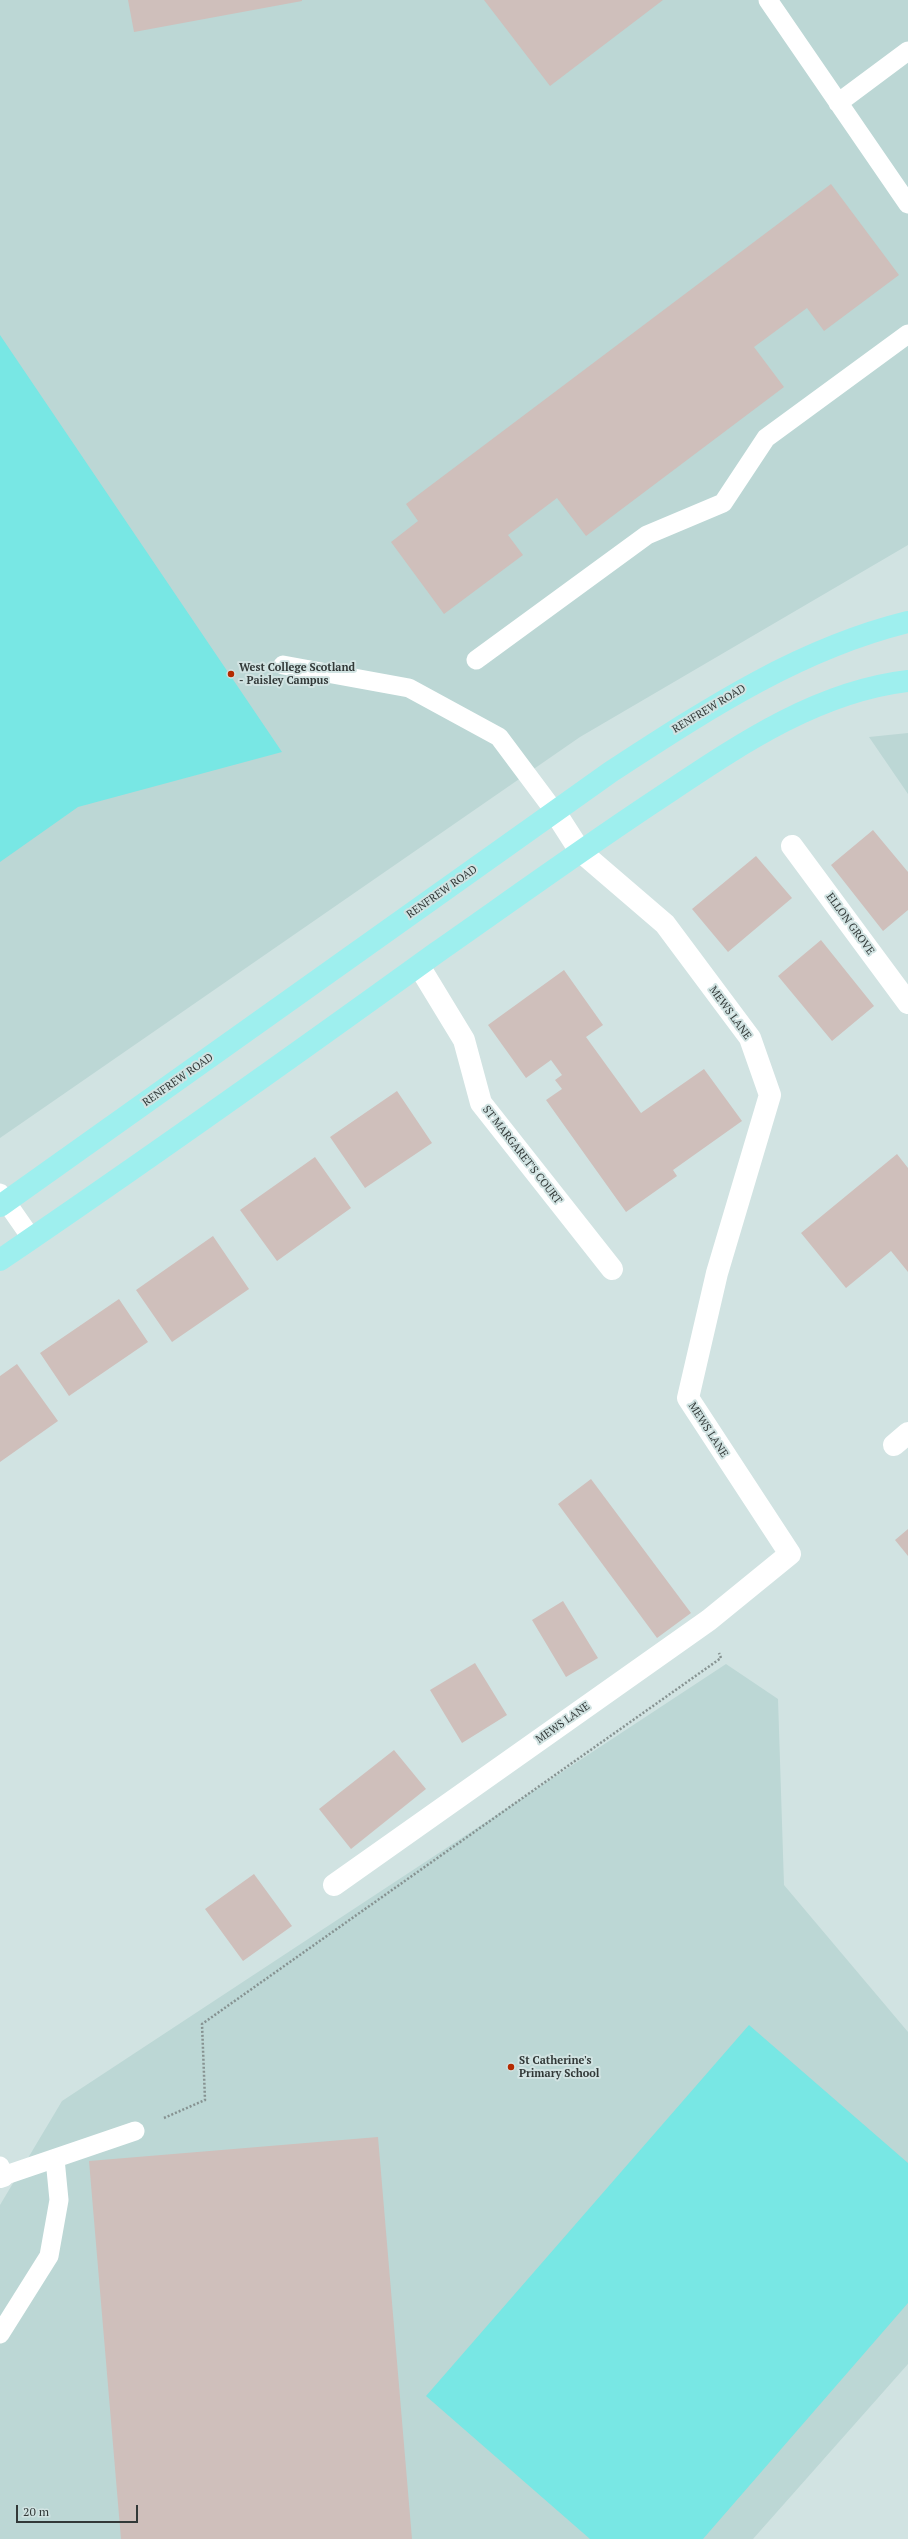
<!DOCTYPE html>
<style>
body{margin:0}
#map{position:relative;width:908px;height:2539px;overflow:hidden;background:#d1e3e2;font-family:"PT Serif",serif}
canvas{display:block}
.scale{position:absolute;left:16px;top:2505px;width:122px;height:18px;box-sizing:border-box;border:2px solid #323938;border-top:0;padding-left:5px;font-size:12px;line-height:14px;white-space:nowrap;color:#323938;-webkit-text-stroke:3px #d1e3e2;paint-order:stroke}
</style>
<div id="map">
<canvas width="908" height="2539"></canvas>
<div class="scale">20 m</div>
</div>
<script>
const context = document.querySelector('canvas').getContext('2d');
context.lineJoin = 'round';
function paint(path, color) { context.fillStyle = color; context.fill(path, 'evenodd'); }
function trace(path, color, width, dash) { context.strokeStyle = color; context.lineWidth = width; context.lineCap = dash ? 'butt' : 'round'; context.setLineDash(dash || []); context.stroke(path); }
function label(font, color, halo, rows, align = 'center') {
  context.font = font + ' "PT Serif",serif'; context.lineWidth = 4; context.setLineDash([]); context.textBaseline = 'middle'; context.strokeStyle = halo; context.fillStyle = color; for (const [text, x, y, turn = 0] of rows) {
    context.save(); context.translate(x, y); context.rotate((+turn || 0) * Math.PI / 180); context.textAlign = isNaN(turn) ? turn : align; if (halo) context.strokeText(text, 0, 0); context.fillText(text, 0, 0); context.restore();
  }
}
const built = new Path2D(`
 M0,0H908V545L580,737L0,1138Z
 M908,733V794L869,737Z
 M726,1664L778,1699L784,1885L908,2032V2364L753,2539H0V2205L62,2101Z`);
const green = new Path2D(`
 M0,335L282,752L78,807L0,862Z
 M749,2025L908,2163V2303L703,2539H590L426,2396Z`);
const building = new Path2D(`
 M128,0H302V1L134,32Z
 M484,0H663L550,86Z
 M831,184L899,275L824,331L807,308L754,347L784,387L586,536L557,498L508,535L523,555L444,614L391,542L418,521L406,504Z
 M873,830L908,872V910L883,931L831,865Z
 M756,856L792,898L728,952L692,909Z
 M821,940L874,1006L832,1041L778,976Z
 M564,970L603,1025L586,1037L641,1113L704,1069L742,1121L673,1170L677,1176L626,1212L546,1100L562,1089L555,1080L562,1075L551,1060L526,1078L488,1025Z
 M397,1091L432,1143L365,1188L330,1137Z
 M897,1154L908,1168V1272L891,1251L846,1288L801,1233Z
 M315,1157L351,1208L277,1261L240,1210Z
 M213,1236L249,1289L172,1342L136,1290Z
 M119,1299L148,1342L69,1396L40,1353Z
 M17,1364L58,1421L0,1462V1376Z
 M591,1479L691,1613L657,1638L558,1504Z
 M908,1529V1556L895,1540Z
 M563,1601L598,1658L566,1677L532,1620Z
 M475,1663L507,1715L462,1743L430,1690Z
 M394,1750L426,1789L351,1849L319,1809Z
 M254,1874L292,1926L243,1961L205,1909Z
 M378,2137L412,2539H121L89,2161Z`);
const path = new Path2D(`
 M164,2118L205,2100L202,2024L721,1658L719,1653`);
const lane = new Path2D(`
 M768,0L908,204
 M838,103L908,51
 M476,660L647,535L723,503L766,438L908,334
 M283,665L409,688L499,737L555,812
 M0,1193L32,1239
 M0,2166L3,2176L135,2131
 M0,2334L49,2256L59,2200L55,2159`);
const street = new Path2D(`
 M792,846L908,1003
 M419,966L464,1040L481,1103L612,1269
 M894,1445L908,1433
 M334,1885L709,1620L790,1554L688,1398L717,1273L770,1095L750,1038L665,924L580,851L555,812
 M0,2177L3,2176`);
const primary = new Path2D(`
 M0,1206L612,771C706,710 798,649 908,622
 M0,1260C147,1160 292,1057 436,953C509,902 581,850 655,801C732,750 813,692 908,681`);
const markers = [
 [231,674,4,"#b42a00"],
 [511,2067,4,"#b42a00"]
];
const poiNames = [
 ["West College Scotland",239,668],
 ["- Paisley Campus",239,681],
 ["St Catherine's",519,2061],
 ["Primary School",519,2074]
];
const streetNames = [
 ["RENFREW ROAD",709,709,-31],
 ["RENFREW ROAD",442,892,-35],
 ["ELLON GROVE",850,924,54],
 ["MEWS LANE",730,1013,54],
 ["RENFREW ROAD",178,1080,-35],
 ["ST MARGARET'S COURT",522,1155,52],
 ["MEWS LANE",708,1430,57],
 ["MEWS LANE",563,1723,-35]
];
paint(built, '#bcd7d5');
paint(green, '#78e7e4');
paint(building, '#cfbfbb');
trace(path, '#869291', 2.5, [2, 2]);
trace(lane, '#fff', 19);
trace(street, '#fff', 22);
trace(primary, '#9eefee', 22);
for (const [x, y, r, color] of markers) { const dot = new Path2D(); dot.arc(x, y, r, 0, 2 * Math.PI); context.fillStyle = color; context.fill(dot); trace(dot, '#d1e3e2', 1.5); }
label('bold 11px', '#323938', '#d1e3e2', poiNames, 'left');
label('11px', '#323938', '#d1e3e2', streetNames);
</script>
